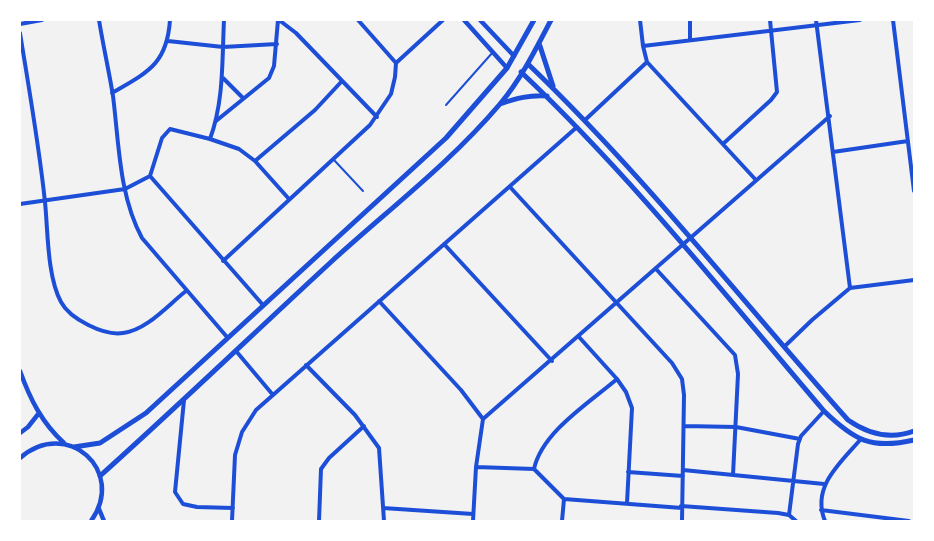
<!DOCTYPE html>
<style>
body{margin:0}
#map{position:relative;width:934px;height:541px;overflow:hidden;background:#f2f2f2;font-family:Montserrat,sans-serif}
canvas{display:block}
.frame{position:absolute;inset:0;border:21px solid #fff;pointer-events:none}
</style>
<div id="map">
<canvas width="934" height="541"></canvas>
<div class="frame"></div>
</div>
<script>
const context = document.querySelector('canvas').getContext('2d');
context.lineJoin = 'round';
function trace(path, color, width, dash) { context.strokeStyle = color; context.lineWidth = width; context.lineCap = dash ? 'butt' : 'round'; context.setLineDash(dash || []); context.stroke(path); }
const service = new Path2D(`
 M446,105L493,52
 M334,160L363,191`);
const minor = new Path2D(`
 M99,20C103,45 109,71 113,96C119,143 119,196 142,238L227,337
 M279,20L296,33L377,117
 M358,20L396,63
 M640,20L643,46L647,62L755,179
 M690,20V40
 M893,20L914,191
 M20,24L42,20
 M20,33C29,89 39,145 45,202C48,231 47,276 61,302C70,319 104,336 123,333C147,330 168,305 186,291
 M168,41L223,47L277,44
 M643,46L860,20
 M223,78L243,98
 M112,93C148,72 167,64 170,20
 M585,120L647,62
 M216,121L269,78L274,66L278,20
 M210,139C224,101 222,60 224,20
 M724,143L771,100L777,92L770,20
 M833,152L908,141
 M255,161L315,110L342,81
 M510,187L672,363L682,379L684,395L682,521
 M20,204L125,189L150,176
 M444,244L552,361
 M223,261L370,125L391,94L395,77L396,63L443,20
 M656,269L735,355L738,374L733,475
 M850,288L914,280
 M379,301L461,390L483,419
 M263,305L150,176L162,138L170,129L210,139L239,149L255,161L289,199
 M579,337L617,379L626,392L632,408L627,503
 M785,346L812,320L850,288L816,20
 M236,351L273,395
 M306,365L355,415L379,448L384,521
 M184,400L175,492L183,504L197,507L233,508
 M684,426L736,427L800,439
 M476,467L534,469L564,499L562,521
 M534,469C542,432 589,403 617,379
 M683,470L824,484
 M628,472L683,476
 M564,499L682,508
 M681,506L778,513L789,515L796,521
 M383,508L473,514
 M821,510L909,521
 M789,515L798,444L801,436L824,411
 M232,521L235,455L242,432L256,410L577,127
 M319,521L321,469L329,458L364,426
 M473,521L476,467L483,419L830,116
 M825,521C811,487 840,463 861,439`);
const tertiary = new Path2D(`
 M464,20L507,68
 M480,20L514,56
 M20,371C30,399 42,423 64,443
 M20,433L28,427L39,413
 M20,458C67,417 127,471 91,521
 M99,509L104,521`);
const secondary = new Path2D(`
 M539,43L553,86
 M528,64C643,174 742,301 848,420C868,434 890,440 914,431
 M521,72C631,176 726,296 824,411C854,440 871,450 914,440
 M500,104C517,98 529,95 547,96
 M74,447L100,443L146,413L446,138L507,68L534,20
 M100,476C178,406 254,333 331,262C388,210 450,163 500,104C521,79 536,49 551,20`);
trace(service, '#1d4ed8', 2);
trace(minor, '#1d4ed8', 4);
trace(tertiary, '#1d4ed8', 4.5);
trace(secondary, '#1d4ed8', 5);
</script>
